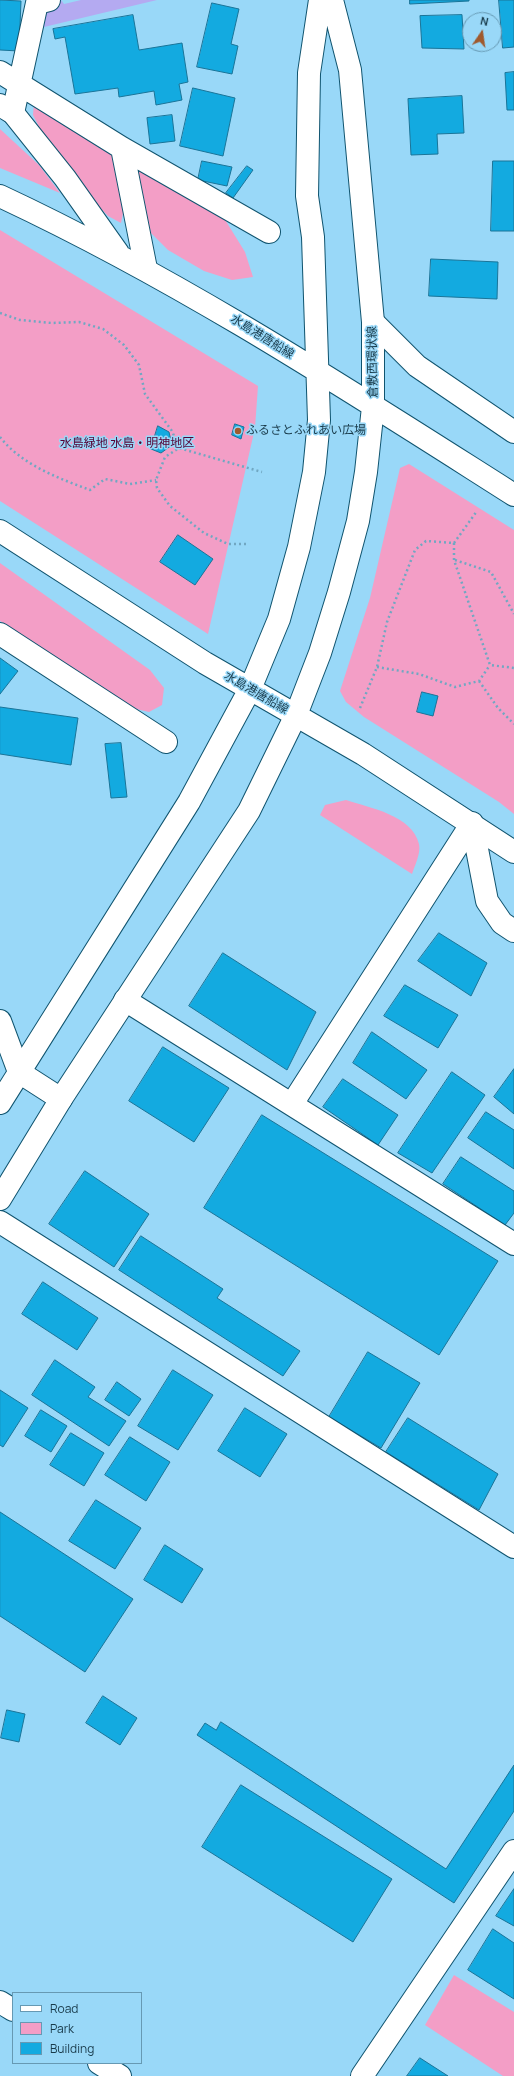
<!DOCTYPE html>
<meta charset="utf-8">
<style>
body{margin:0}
#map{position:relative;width:514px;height:2076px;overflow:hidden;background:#99d8f8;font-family:Manrope,sans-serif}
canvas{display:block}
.legend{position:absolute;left:12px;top:1992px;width:130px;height:72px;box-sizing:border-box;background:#99d8f8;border:1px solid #6699b3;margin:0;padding:5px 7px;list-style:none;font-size:12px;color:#193b4b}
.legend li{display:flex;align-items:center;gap:8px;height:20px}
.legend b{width:20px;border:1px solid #6699b3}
.north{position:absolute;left:462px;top:12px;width:40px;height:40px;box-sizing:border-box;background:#99d8f8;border:1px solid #6699b3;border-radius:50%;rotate:13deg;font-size:11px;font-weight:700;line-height:16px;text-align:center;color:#193b4b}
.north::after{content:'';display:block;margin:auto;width:14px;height:18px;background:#9f5a2e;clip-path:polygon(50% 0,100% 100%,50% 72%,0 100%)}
</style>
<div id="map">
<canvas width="514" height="2076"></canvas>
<ul class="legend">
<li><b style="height:5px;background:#fff"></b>Road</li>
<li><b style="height:11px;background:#f39ec6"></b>Park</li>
<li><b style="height:11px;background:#13aae0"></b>Building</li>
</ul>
<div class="north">N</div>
</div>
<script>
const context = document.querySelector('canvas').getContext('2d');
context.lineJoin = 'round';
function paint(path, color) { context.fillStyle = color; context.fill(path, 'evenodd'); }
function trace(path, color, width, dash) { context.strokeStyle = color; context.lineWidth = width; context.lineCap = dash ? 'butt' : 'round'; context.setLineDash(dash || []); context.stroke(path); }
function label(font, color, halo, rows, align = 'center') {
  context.font = font + ' Manrope,"Noto Sans JP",sans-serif'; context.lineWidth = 3; context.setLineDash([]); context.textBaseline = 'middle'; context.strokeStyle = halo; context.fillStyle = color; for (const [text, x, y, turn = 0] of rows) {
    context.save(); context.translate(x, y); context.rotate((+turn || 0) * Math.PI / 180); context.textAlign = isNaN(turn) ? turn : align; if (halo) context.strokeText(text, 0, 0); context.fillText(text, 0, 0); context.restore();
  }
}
const green = new Path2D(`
 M34,103L111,150L125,203L121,223L108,216L82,189L49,147L33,115Z
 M0,129L39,165L60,193L0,168Z
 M136,169L224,218L245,252L253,277L232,280L204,271L168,250L151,233Z
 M0,230L258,386L255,428L208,634L0,501Z
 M409,464L514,530V814L499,802L364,717L346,702L340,691L370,598L400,468Z
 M0,563L150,670L164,688L162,705L149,712L132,708L0,621Z
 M346,800C370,808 412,815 419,844C421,853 415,865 412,874L320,815L325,805Z
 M454,1975L514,2012V2076H503L425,2025Z`);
const water = new Path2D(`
 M43,0H61L64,4L81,0H157L44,27L47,6Z`);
const building = new Path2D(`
 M0,0L21,1L19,51L0,50Z
 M410,0H469V1L410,4Z
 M499,0H514V47L503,48Z
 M212,3L239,9L231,44L238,46L232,74L197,67Z
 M133,15L139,50L182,43L188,82L179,84L182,100L156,105L154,91L119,97L118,88L75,94L65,37L55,39L53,29Z
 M462,15L464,49L422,48L420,16Z
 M514,72V110H507L505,73Z
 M193,88L235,98L223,156L180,146Z
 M462,96L464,133L437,134L438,154L411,155L408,99Z
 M172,115L175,141L150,144L147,118Z
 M202,161L232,167L227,186L198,180Z
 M493,161H514V231H491Z
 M247,166L253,170L233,198L226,193Z
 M431,259L498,262L497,299L429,296Z
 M235,424L244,427L241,439L232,435Z
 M158,426L169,432L172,445L161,453L151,449Z
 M178,535L213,559L195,585L160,562Z
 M0,658L18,671L0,694Z
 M422,692L438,696L433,716L417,712Z
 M0,707L78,718L71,765L0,754Z
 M121,743L127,797L111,798L105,744Z
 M439,933L487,963L471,996L418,961Z
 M223,953L316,1012L287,1070L189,1006Z
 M405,985L458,1015L438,1048L384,1016Z
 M372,1032L427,1070L406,1099L353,1063Z
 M163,1047L229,1088L194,1142L129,1101Z
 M514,1069V1114L494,1097Z
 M452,1072L485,1095L432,1173L398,1153Z
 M343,1079L398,1115L378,1145L323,1107Z
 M486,1112L514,1130V1169L468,1138Z
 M262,1115L498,1261L439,1355L204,1208Z
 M461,1157L514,1191V1213L505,1225L443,1184Z
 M85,1171L149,1214L114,1267L49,1224Z
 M141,1236L223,1289L217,1298L300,1351L283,1376L119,1270Z
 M43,1282L98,1318L77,1350L22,1314Z
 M368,1352L420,1383L381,1448L329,1417Z
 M55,1360L95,1387L88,1397L126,1421L109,1446L32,1395Z
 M173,1370L213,1395L178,1450L138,1426Z
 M117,1382L141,1399L129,1416L105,1400Z
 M0,1390L28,1408L3,1447L0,1445Z
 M245,1408L287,1434L260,1477L218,1451Z
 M41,1410L67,1426L51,1452L25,1436Z
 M408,1418L498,1474L479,1510L386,1452Z
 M71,1433L104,1453L84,1486L50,1465Z
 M130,1437L170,1462L146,1501L105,1475Z
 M96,1500L141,1528L115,1569L69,1541Z
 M0,1512L133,1599L85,1672L0,1616Z
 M165,1545L203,1569L182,1603L144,1580Z
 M103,1696L137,1718L120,1745L86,1723Z
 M7,1710L25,1714L19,1742L1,1738Z
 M221,1722L446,1869L514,1765V1811L454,1903L197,1735L205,1723L216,1730Z
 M241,1785L392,1879L353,1942L202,1847Z
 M514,1889V1926L496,1916Z
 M493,1929L514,1943V1999L468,1970Z
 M420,2058L448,2076H407Z`);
const path = new Path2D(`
 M0,313L20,320L52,323L79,322L103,329L124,345L139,365L145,394L172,431L179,448
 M0,437C22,465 58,478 90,490L105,479L130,484L156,480
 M454,543V560L490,665L514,668
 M246,544H228L204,533L170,506L157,488L156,480L165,457L179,448L262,472
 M455,560L491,572L514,614
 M377,667L419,674L455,687L479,681L490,665
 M479,681L498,708L514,724
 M360,708L377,667L387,622L415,550L426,541L454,543L477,511`);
const street = new Path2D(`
 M0,72L122,148L269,232
 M13,113L37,3L49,0
 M122,148L146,269
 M373,322L417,366L514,432
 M0,634L166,742
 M472,823L487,901L502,923L514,931
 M125,1000L514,1244
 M0,1021L19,1072L61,1099
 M292,1104L472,823
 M0,2002L13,2010
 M99,2063L120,2076
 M362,2076L514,1851`);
const secondary = new Path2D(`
 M0,105L13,113L65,178L118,253
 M0,196C180,280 347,389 514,495
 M0,531L205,663L363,754L514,852
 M0,1103L189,802L250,689L279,619L299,547L314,472L319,420L313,237L307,196L309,73L320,0
 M0,1199L61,1099L249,811L296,715L320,653L339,592L358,521L366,472L373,407V322L350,70L332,0
 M0,1222L514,1547`);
const markers = [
 [238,431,4,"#9f5a2e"]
];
const streetNames = [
 ["水島港唐船線",262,337,32],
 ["倉敷西環状線",373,362,-91],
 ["水島港唐船線",256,693,30]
];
const poiNames = [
 ["ふるさとふれあい広場",246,431]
];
const parkNames = [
 ["水島緑地 水島・明神地区",127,444]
];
paint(green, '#f39ec6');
paint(water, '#b4aaf1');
paint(building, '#13aae0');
trace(building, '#1a7498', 1);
trace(street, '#10546f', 24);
trace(secondary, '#10546f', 24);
trace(path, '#71a7c2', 2.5, [2, 3]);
trace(street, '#fff', 22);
trace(secondary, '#fff', 22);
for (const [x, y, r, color] of markers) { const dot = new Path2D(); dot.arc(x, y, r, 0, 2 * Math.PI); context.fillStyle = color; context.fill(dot); trace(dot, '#99d8f8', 1.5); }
label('12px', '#193b4b', '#99d8f8', streetNames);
label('12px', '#193b4b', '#99d8f8', poiNames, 'left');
label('12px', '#540234', '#99d8f8', parkNames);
</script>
